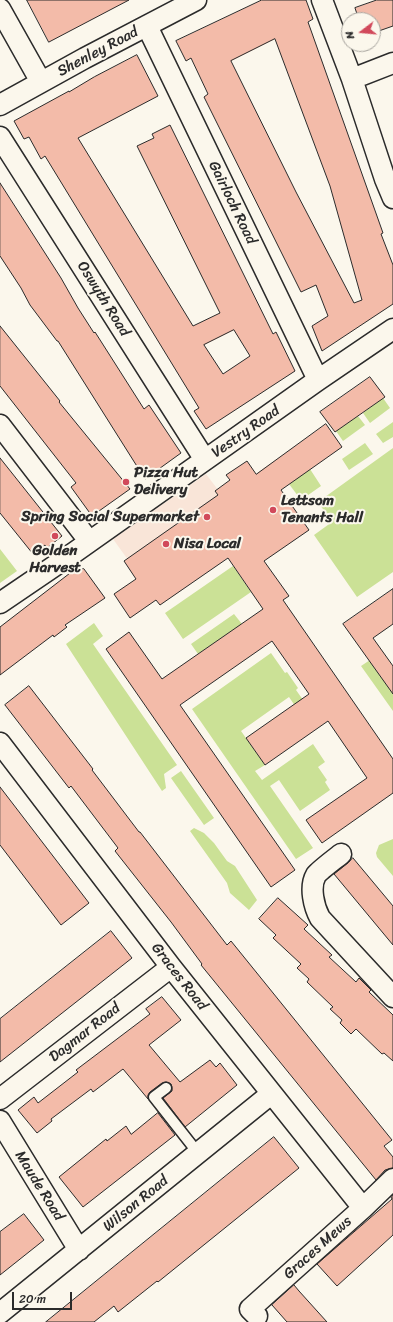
<!DOCTYPE html>
<style>
body{margin:0}
#map{position:relative;width:393px;height:1322px;overflow:hidden;background:#fbf7ec;font-family:Sriracha,sans-serif}
canvas{display:block}
.north{position:absolute;left:341px;top:12px;width:40px;height:40px;box-sizing:border-box;background:#fbf7ec;border:1px solid #a8a59f;border-radius:50%;rotate:254deg;font-size:11px;font-weight:700;line-height:16px;text-align:center;color:#2b2b2b}
.north::after{content:'';display:block;margin:auto;width:14px;height:18px;background:#d1495b;clip-path:polygon(50% 0,100% 100%,50% 72%,0 100%)}
.scale{position:absolute;left:12px;top:1292px;width:60px;height:18px;box-sizing:border-box;border:2px solid #2b2b2b;border-top:0;padding-left:5px;font-size:12px;line-height:14px;white-space:nowrap;color:#2b2b2b;-webkit-text-stroke:3px #fbf7ec;paint-order:stroke}
</style>
<div id="map">
<canvas width="393" height="1322"></canvas>
<div class="north">N</div>
<div class="scale">20 m</div>
</div>
<script>
const context = document.querySelector('canvas').getContext('2d');
context.lineJoin = 'round';
function paint(path, color) { context.fillStyle = color; context.fill(path, 'evenodd'); }
function trace(path, color, width, dash) { context.strokeStyle = color; context.lineWidth = width; context.lineCap = dash ? 'butt' : 'round'; context.setLineDash(dash || []); context.stroke(path); }
function label(font, color, halo, rows, align = 'center') {
  context.font = font + ' Sriracha,sans-serif'; context.lineWidth = 4; context.setLineDash([]); context.textBaseline = 'middle'; context.strokeStyle = halo; context.fillStyle = color; for (const [text, x, y, turn = 0] of rows) {
    context.save(); context.translate(x, y); context.rotate((+turn || 0) * Math.PI / 180); context.textAlign = isNaN(turn) ? turn : align; if (halo) context.strokeText(text, 0, 0); context.fillText(text, 0, 0); context.restore();
  }
}
const built = new Path2D(`
 M206,474L225,499L131,564L113,539Z`);
const green = new Path2D(`
 M383,398L390,408L370,423L363,413Z
 M358,416L365,425L343,441L336,431Z
 M393,422V437L383,443L376,434Z
 M365,443L373,454L349,470L342,459Z
 M393,448V572L357,597L314,535L332,522L318,502Z
 M310,469L321,486L301,500L289,484Z
 M0,549L17,571L0,583Z
 M233,566L251,592L183,639L165,613Z
 M234,614L242,624L198,654L191,644Z
 M94,623L103,636L93,644L177,765L164,774L166,788L162,791L66,644Z
 M271,653L285,673L287,672L298,688L296,690L313,714L302,716L289,697L241,731L265,765L255,771L262,780L313,744L325,762L318,767L327,780L325,782L330,790L300,811L279,780L270,786L313,848L296,859L192,709Z
 M370,660L393,694V711L361,666Z
 M181,771L214,818L204,825L171,778Z
 M194,828L204,833L214,843L227,861L235,866L257,900L249,910L230,893L227,883L190,831Z
 M393,839V876L377,857L376,853L379,845Z`);
const building = new Path2D(`
 M27,0H129L49,42Z
 M262,0H306L313,19L308,22L383,233L381,234L393,265V304L322,351L312,326L328,316L316,285L301,292L204,97L208,94L191,58L186,61L176,41ZM275,39L330,186L362,300L354,303L296,192L231,61Z
 M377,0H393V26L373,33V20H359L355,8Z
 M137,55L158,96L78,138L193,326L220,313L137,146L154,138L152,134L170,125L273,334L276,332L295,371L206,429L194,411L199,408L45,156L41,159L29,137L24,139L14,121L69,91V92L94,77ZM234,330L250,356L223,374L204,345Z
 M0,183L61,278L78,308L94,333L95,332L144,409L149,405L181,453L145,479L58,341H57L30,305L21,288L0,256Z
 M0,326L60,401L59,402L130,489L92,516L71,487L76,483L0,386Z
 M370,377L385,397L335,432L320,412Z
 M326,424L342,447L281,490L309,530L264,561L289,596L283,600L393,759V793L322,843L306,820L367,778L328,721L265,765L246,738L309,694L272,641L180,705L295,870L271,887L106,649L129,632L162,679L263,609L228,558L160,605L156,600L130,618L114,594L136,579L124,561L218,495L215,491L230,480L226,475L247,461L256,474Z
 M0,458L62,536L47,548L45,545L33,554L0,513Z
 M84,569L105,598L65,625L67,627L54,637L53,635L0,675V627L74,570Z
 M393,589V624L373,638L393,666V694L343,624Z
 M29,686L93,769L92,770L139,832H140L227,945L231,941L392,1140L384,1146L393,1157V1168L385,1170L376,1180L201,965L202,964L171,922L115,851L118,848L71,786L69,788L5,705Z
 M0,787L89,903L61,925L0,845Z
 M353,858L393,906V945L334,874L348,863Z
 M278,898L308,925L304,929L332,955L329,957L356,982L359,978L371,990L369,992L393,1015V1061L384,1053L382,1054L356,1029L351,1034L340,1023L342,1020L330,1009L333,1007L307,982L309,979L297,968L301,964L273,938L276,935L259,919Z
 M111,931L132,958L0,1062V1019Z
 M162,997L181,1020L149,1045L180,1082L210,1060L216,1067L220,1063L237,1085L185,1127L163,1098L172,1091V1087L171,1084L166,1082L162,1083L150,1092L148,1095V1099L123,1069L93,1092L91,1089L51,1119L52,1121L37,1133L18,1110L34,1097L38,1103L78,1072L76,1070L150,1014L146,1009Z
 M158,1113L175,1135L83,1207L59,1177L106,1139L107,1141L126,1126L131,1134Z
 M274,1137L299,1168L236,1219L158,1282L157,1281L118,1312L114,1306L94,1322H46Z
 M393,1195V1235L337,1286L317,1264L392,1199L391,1197Z
 M24,1214L44,1240L0,1275V1232Z
 M294,1285L299,1291L327,1322H287L272,1305Z`);
const service = new Path2D(`
 M166,1088L154,1097L198,1153`);
const minor = new Path2D(`
 M322,0L352,79L385,179L393,198
 M0,9L41,82
 M147,26L318,380
 M352,79L393,63
 M0,105L85,58L196,0
 M0,137L205,460
 M0,425L89,541
 M0,603L75,552L318,380L393,329
 M0,743L171,967L363,1208
 M341,854C335,859 320,870 316,875C309,887 314,907 320,918L393,997
 M0,1099L171,967
 M0,1121L79,1250
 M0,1313L271,1094
 M257,1316L250,1309L363,1208L393,1179`);
const markers = [
 [126,482,4,"#d1495b"],
 [273,510,4,"#d1495b"],
 [207,517,4,"#d1495b"],
 [55,536,4,"#d1495b"],
 [166,544,4,"#d1495b"]
];
const streetNames = [
 ["Shenley Road",98,52,-28],
 ["Gairloch Road",232,203,64],
 ["Oswyth Road",103,299,58],
 ["Vestry Road",246,432,-35],
 ["Graces Road",179,977,52],
 ["Dagmar Road",85,1033,-38],
 ["Maude Road",39,1186,58],
 ["Wilson Road",136,1204,-39],
 ["Graces Mews",318,1248,-42]
];
const poiNames = [
 ["Pizza Hut",134,473],
 ["Delivery",134,490],
 ["Lettsom",281,501],
 ["Tenants Hall",281,518],
 ["Spring Social Supermarket",199,517,"right"],
 ["Nisa Local",174,544],
 ["Golden",55,551,"center"],
 ["Harvest",55,568,"center"]
];
paint(built, '#f9e5d8');
paint(green, '#cbe196');
paint(building, '#f3bba9');
trace(building, '#2b2b2b', 1);
trace(service, '#2b2b2b', 13);
trace(minor, '#2b2b2b', 23);
trace(service, '#fbf7ec', 10);
trace(minor, '#fbf7ec', 20);
for (const [x, y, r, color] of markers) { const dot = new Path2D(); dot.arc(x, y, r, 0, 2 * Math.PI); context.fillStyle = color; context.fill(dot); trace(dot, '#fbf7ec', 1.5); }
label('15px', '#2b2b2b', '#fbf7ec', streetNames);
label('bold 15px', '#2b2b2b', '#fbf7ec', poiNames, 'left');
</script>
